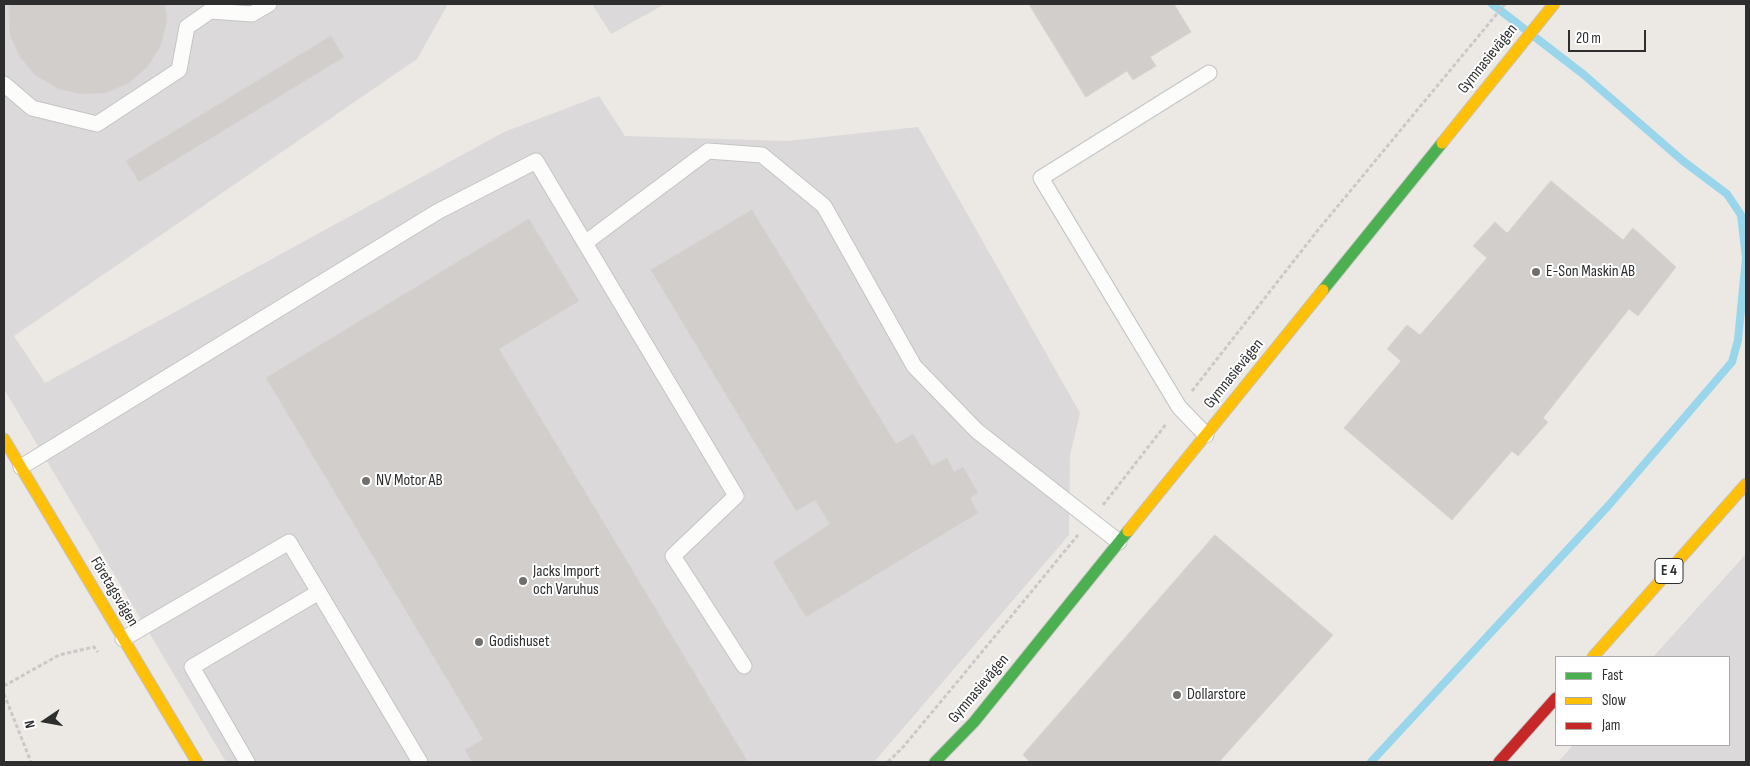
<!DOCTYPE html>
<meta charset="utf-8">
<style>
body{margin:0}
#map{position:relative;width:1750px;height:766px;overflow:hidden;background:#ece8e4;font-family:"Sofia Sans Condensed",sans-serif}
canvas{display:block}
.frame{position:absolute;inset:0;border:5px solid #2e2e2e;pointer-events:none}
.legend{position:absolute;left:1555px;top:656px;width:175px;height:90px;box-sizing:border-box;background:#fff;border:1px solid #ababab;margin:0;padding:6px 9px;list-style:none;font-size:15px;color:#2e2e2e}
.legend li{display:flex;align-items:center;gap:10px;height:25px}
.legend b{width:25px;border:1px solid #ababab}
.north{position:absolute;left:20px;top:696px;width:50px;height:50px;-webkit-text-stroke:4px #fff;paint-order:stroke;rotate:258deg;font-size:14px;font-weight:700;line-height:20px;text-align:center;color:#2e2e2e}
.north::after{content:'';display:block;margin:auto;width:18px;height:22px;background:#2e2e2e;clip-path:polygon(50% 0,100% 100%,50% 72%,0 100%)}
.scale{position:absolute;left:1568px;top:30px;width:78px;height:22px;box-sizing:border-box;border:2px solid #2e2e2e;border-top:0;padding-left:6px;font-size:15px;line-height:18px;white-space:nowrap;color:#2e2e2e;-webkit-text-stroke:4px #fff;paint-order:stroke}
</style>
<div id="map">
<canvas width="1750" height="766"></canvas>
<div class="frame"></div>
<ul class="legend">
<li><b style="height:6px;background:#4caf50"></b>Fast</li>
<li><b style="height:6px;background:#ffc107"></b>Slow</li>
<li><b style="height:6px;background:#c62828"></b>Jam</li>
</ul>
<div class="north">N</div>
<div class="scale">20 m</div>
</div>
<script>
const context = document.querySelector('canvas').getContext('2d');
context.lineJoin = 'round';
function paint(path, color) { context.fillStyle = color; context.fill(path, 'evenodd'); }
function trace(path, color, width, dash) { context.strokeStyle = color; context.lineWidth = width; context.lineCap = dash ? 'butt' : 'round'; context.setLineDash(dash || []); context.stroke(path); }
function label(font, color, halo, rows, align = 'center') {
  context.font = font + ' "Sofia Sans Condensed",sans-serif'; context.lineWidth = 4; context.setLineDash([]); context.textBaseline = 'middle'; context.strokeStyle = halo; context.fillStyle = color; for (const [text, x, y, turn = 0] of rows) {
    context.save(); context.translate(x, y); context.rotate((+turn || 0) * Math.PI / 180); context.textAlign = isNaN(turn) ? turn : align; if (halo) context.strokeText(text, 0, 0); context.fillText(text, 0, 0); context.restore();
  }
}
const industrial = new Path2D(`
 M4,4H448L417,59L14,336L45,383L504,132L599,96L625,136L787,141L918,127L1080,413L1070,455L1069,535L874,762H226L4,389Z
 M592,4H665L611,34Z
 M1746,554V762H1558L1573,745H1729V657H1653Z`);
const stream = new Path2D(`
 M1371,762L1609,505L1732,362L1738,340L1746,258L1741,215L1727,194L1683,161L1583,74L1492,4`);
const building = new Path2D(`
 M9,4H165L167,20L161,45L148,66L129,83L105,93L80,94L59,89L35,75L20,57L10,35Z
 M1029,4H1174L1191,32L1150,57L1156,66L1133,80L1127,71L1086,97Z
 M331,36L344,57L139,182L126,161Z
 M1551,181L1623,240L1633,228L1676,267L1638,316L1629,309L1543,418L1548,422L1518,456L1512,451L1452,520L1344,428L1401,361L1387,349L1407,325L1420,335L1487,258L1473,246L1495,222L1507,233Z
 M752,210L896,444L913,434L932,466L947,458L954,472L963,467L978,493L970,498L978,513L806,617L773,562L830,524L815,500L796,511L651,270Z
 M529,219L579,301L499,349L748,762H472L465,750L483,739L266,378Z
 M1215,535L1333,635L1219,762H1030L1023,755Z`);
const path = new Path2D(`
 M1192,391L1318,230L1505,4
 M1103,505L1167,423
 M4,686L59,655L94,647L98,652
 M4,694L31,762
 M888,762L904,746L963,675L1078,535`);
const lane = new Path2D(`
 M4,84L32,108L97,124L179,70L187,27L210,11L252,14L269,4
 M585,243L708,151L762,155L824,206L914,366L977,431L1119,542
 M1206,435L1179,407L1041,178L1209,73
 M21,467L437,212L536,161L736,496L673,556L744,666
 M123,639L289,542L420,762
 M247,762L192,667L319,592`);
const fast = new Path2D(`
 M1323,290L1442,143
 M935,762L974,722L1128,531`);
const slow = new Path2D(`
 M1442,143L1554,4
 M4,439L197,762
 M1128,531L1323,290
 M1593,657L1746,484`);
const jam = new Path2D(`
 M1499,762L1556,698`);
const markers = [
 [1536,272,5,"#706f6e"],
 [366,481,5,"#706f6e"],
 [523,581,5,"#706f6e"],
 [479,642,5,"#706f6e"],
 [1177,695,5,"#706f6e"]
];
const shields = [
 [1669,571,28]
];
const shieldNames = [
 ["E 4",1669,571]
];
const streetNames = [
 ["Gymnasievägen",1488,59,-51],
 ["Gymnasievägen",1234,374,-51],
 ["Företagsvägen",114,592,59],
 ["Gymnasievägen",979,689,-50]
];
const poiNames = [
 ["E-Son Maskin AB",1546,272],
 ["NV Motor AB",376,481],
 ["Jacks Import",533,572],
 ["och Varuhus",533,590],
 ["Godishuset",489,642],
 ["Dollarstore",1187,695]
];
paint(industrial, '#dcd9db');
trace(stream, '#99d6ec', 8);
paint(building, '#d1cecb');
trace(building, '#d7d4d0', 1);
trace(lane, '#c5c4c5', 17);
trace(fast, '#c5c4c5', 13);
trace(slow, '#c5c4c5', 13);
trace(jam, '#c5c4c5', 13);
trace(path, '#c9c9c8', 3, [4, 2.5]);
trace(lane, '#fcfcfb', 15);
trace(fast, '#4caf50', 11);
trace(slow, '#ffc107', 11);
trace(jam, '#c62828', 11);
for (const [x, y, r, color] of markers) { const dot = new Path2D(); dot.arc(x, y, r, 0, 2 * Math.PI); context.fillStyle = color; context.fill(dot); trace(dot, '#fff', 2); }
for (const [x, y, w] of shields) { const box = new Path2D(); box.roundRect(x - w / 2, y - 12.5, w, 25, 4); context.fillStyle = '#fff'; context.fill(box); trace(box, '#2e2e2e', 1); }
label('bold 15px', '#2e2e2e', null, shieldNames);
label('16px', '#2e2e2e', '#fff', streetNames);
label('16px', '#2e2e2e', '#fff', poiNames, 'left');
</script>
